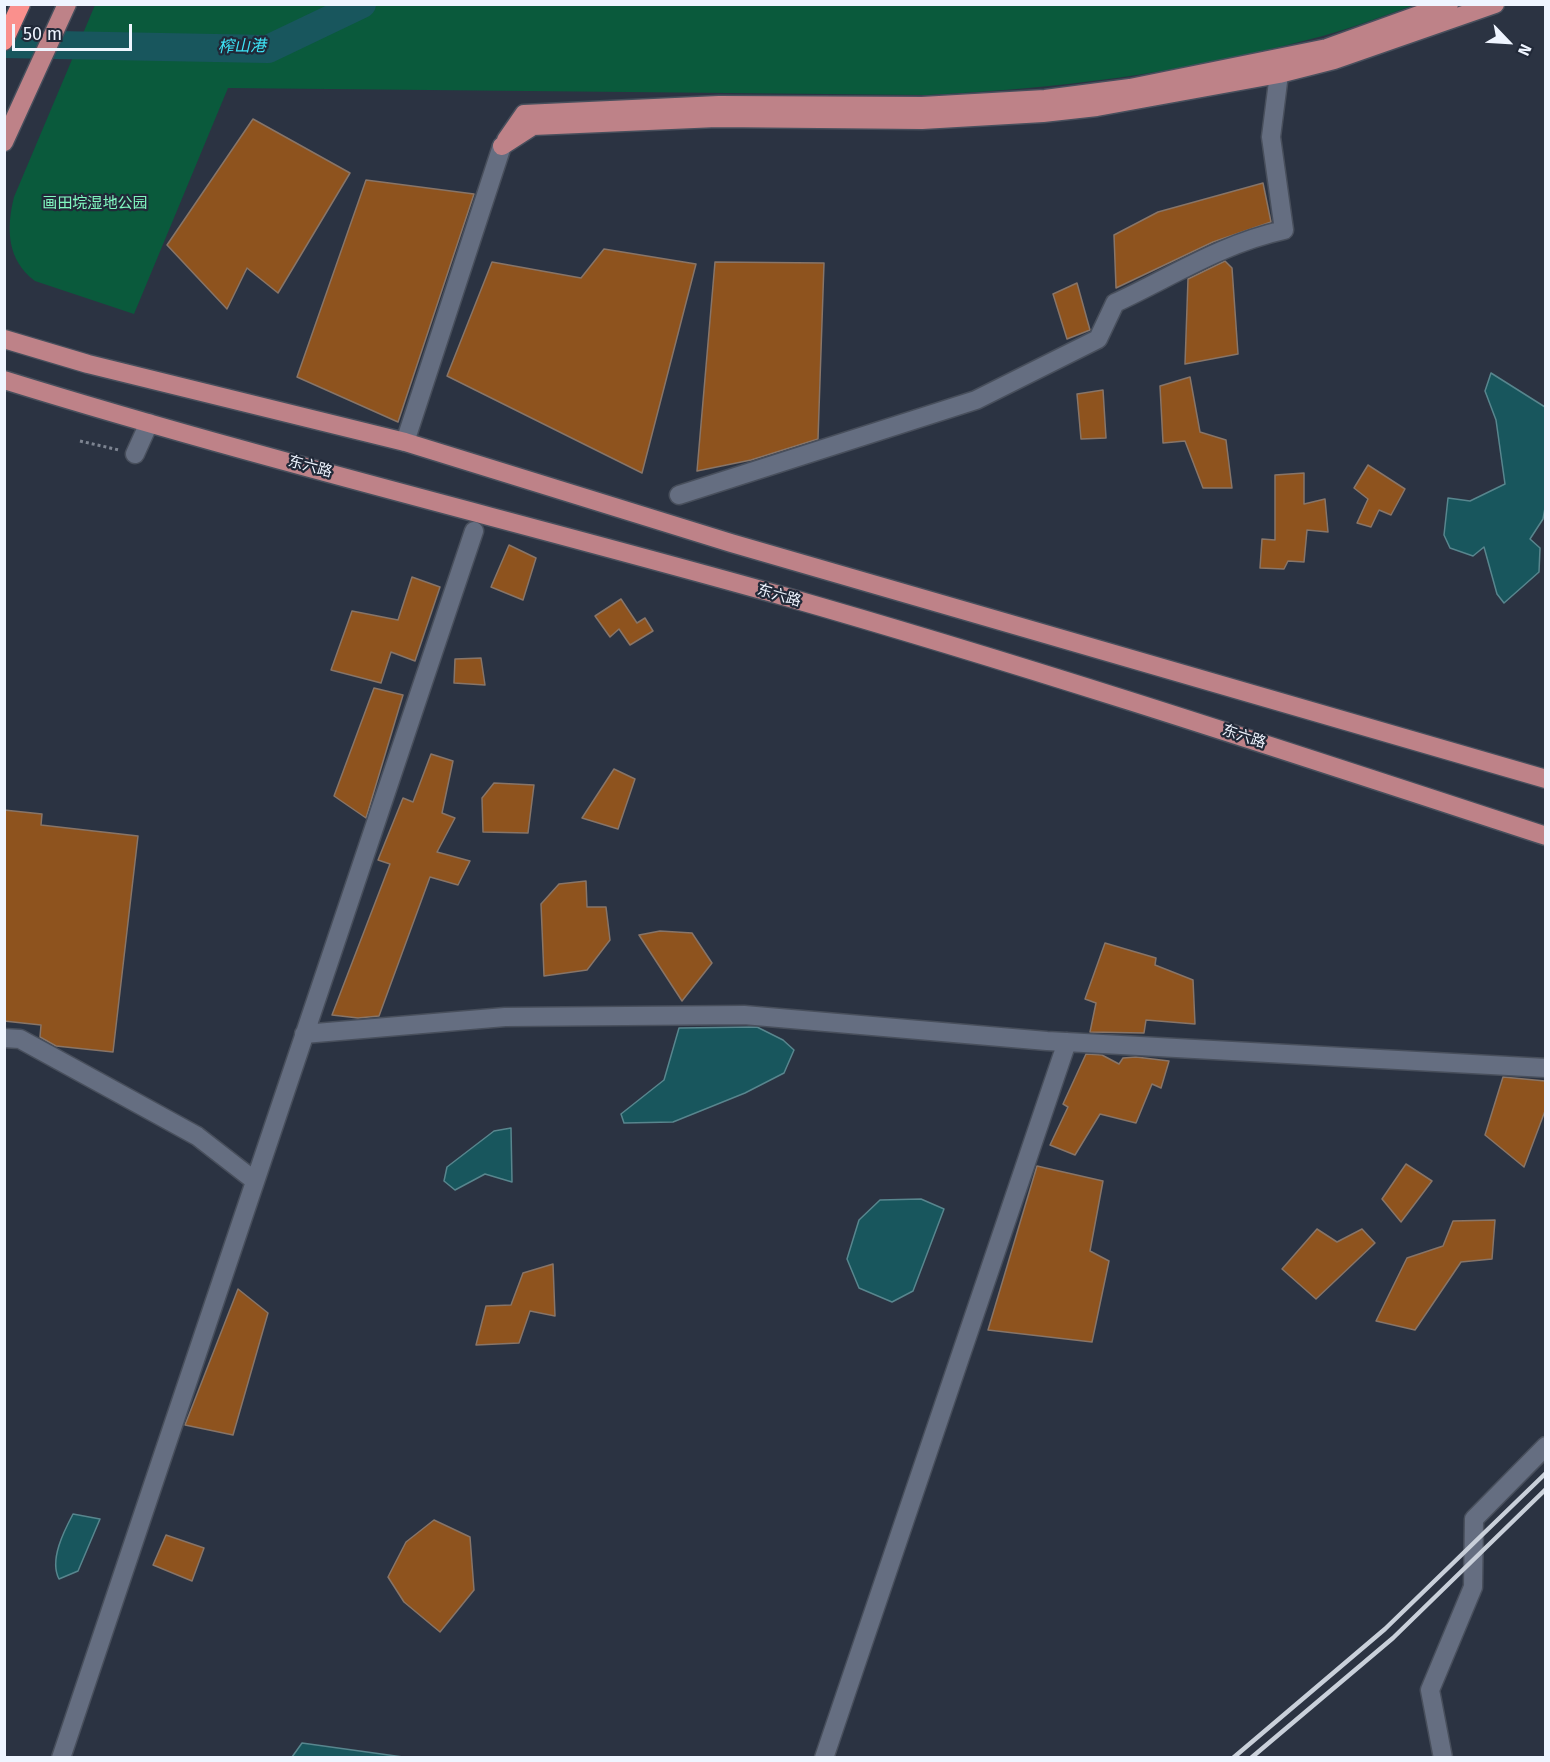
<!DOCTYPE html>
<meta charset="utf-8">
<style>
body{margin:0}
#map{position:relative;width:1550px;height:1762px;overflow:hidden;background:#2b3342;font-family:"Fira Sans",sans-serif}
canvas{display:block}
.frame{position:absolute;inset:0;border:6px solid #eff5ff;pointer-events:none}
.north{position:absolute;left:1478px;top:12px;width:60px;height:60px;-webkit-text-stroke:4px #212938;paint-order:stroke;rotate:115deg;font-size:16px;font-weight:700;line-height:24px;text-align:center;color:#eff5ff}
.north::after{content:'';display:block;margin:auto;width:21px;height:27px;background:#eff5ff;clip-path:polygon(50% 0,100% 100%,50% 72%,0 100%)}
.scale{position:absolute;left:12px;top:24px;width:120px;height:27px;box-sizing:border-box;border:3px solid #eff5ff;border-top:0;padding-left:8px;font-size:18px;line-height:21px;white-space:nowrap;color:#eff5ff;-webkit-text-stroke:4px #212938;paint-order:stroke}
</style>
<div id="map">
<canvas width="1550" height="1762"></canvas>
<div class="frame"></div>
<div class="north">N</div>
<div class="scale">50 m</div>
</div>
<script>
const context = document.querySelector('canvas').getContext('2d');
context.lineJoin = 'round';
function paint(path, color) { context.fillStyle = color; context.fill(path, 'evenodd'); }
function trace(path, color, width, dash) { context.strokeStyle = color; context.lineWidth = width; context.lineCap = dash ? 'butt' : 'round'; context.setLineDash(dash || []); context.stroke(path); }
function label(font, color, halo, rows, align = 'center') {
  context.font = font + ' "Fira Sans","Noto Sans SC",sans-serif'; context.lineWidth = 4.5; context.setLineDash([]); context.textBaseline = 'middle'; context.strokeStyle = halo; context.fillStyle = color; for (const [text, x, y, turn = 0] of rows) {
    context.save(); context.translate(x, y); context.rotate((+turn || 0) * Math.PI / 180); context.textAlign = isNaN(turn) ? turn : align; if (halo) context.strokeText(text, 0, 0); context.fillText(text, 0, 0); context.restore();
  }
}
const green = new Path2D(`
 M95,5V4L1415,5C1380,17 1344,31 1307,40C1183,73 1055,89 926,95L228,88L134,314L35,281C7,260 6,229 14,197Z`);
const water = new Path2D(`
 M1491,373L1545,407V508L1543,519L1530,539L1540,548L1539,572L1504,603L1497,594L1484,547L1473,556L1450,548L1444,535L1448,498L1470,501L1505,484L1496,420L1485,391Z
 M757,1027L783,1040L794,1050L784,1073L745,1093L673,1122L624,1123L621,1114L664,1080L679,1028Z
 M511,1128L512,1182L485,1174L455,1190L444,1181L447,1167L494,1131Z
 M921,1199L944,1209L913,1291L892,1302L859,1288L847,1259L859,1220L880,1200Z
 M73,1514L100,1519L78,1571L59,1579C49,1560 64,1531 73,1514Z
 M302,1743L403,1757H292Z`);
const river = new Path2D(`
 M4,44L268,49L362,4`);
const building = new Path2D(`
 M253,119L350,173L278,293L247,268L227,309L167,245Z
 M366,180L474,194L398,422L297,377Z
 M1263,183L1271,222L1213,242L1116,288L1114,235L1158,212Z
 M604,249L696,264L642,473L447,376L492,262L581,278Z
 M1225,261L1232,268L1238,354L1185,364L1188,279Z
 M715,262L824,263L818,439L751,460L697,471Z
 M1077,283L1090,330L1067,339L1053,294Z
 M1190,377L1200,432L1226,440L1232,488H1203L1185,441L1163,443L1160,386Z
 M1103,390L1106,438L1081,439L1077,394Z
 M1368,465L1405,489L1391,515L1379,510L1371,527L1357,523L1368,499L1354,488Z
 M1304,473V504L1325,499L1328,532L1307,530L1304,562L1288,561L1284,569L1260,568L1262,539L1275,540V475Z
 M509,545L536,558L523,600L491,587Z
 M412,577L440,587L415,661L391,652L381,683L331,670L352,611L398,620Z
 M621,599L637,623L645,618L653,631L630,645L619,629L610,637L595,616Z
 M481,658L485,685L454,683L455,659Z
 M374,688L403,695L366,818L334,796Z
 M431,754L453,761L442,813L455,818L437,852L470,861L458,885L430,877L379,1016L358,1018L332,1015L390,864L378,860L403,798L413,802Z
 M614,769L635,779L618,829L582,818Z
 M494,783L534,785L528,833L483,832L482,798Z
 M4,810L42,814L41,825L138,836L113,1052L56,1046L40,1037L41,1025L4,1021Z
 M586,881L587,907H606L610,940L587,970L544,976L541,904L559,884Z
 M660,931L692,933L712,963L682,1001L639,935Z
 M1105,943L1156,958L1155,965L1193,980L1195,1024L1146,1020L1144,1033L1090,1032L1096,1003L1085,999Z
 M1086,1054L1102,1055L1119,1064L1123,1058L1136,1057L1169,1061L1161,1088L1152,1084L1136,1123L1100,1114L1075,1155L1050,1145L1068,1107L1063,1104Z
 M1503,1077L1545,1081V1111L1524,1167L1485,1135Z
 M1406,1164L1432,1181L1401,1222L1382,1199Z
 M1037,1166L1103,1181L1090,1251L1109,1261L1092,1342L988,1330Z
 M1495,1220L1492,1259L1461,1262L1415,1330L1376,1321L1407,1258L1443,1246L1453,1221Z
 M1317,1229L1337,1242L1362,1229L1375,1243L1316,1299L1282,1269Z
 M553,1264L555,1316L530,1311L519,1343L476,1345L486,1306L511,1305L523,1273Z
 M238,1289L268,1313L233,1435L185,1425Z
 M434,1520L470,1537L474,1590L440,1632L404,1602L388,1577L406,1542Z
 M166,1535L204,1548L192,1581L153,1565Z`);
const path = new Path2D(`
 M80,441L119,450`);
const minor = new Path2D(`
 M405,442L502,146
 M135,454L149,423
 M679,495L976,400L1098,339L1115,303C1173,276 1221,244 1284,230L1271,137L1279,74
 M304,1034L505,1017L744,1015L1047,1041L1546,1068
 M4,1038L20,1039L197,1136L255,1181
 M61,1758L474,531
 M824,1758L1067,1042
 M1443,1758L1430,1690L1473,1587L1474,1519L1546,1446`);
const major = new Path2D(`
 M506,140L524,114L719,105L922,106L1045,99L1130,88L1327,48L1449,4
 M4,142L67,4
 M502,146L533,126L717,118L922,120L1043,113L1097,107L1279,74L1334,60L1495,4
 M4,339L88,364L405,442L731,543L1546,779
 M4,380C262,460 524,523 783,596C1039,669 1292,753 1546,836`);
const highway = new Path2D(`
 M4,41L21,4`);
const rail = new Path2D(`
 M1233,1758L1385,1629L1546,1473
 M1251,1758L1393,1638L1546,1489`);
const parkNames = [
 ["画田垸湿地公园",95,204]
];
const streetNames = [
 ["东六路",310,467,15],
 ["东六路",779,596,16],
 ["东六路",1244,737,18]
];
const waterNames = [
 ["榨山港",242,47,-1]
];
paint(green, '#0a5a3c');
paint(water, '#18565d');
trace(water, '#58868e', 1.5);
trace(river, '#18565d', 28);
paint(building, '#8e531e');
trace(building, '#887568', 1.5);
trace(minor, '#484f5c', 21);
trace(major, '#484f5c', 21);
trace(highway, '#484f5c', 21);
trace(path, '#7d8491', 3, [3, 3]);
trace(minor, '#656e81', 18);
trace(major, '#be8288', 18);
trace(highway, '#fa908d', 18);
trace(rail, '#c9d0da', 4.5);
label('15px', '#81f7c0', '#212938', parkNames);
label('15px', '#eff5ff', '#212938', streetNames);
label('italic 16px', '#3ee5f8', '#212938', waterNames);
</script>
